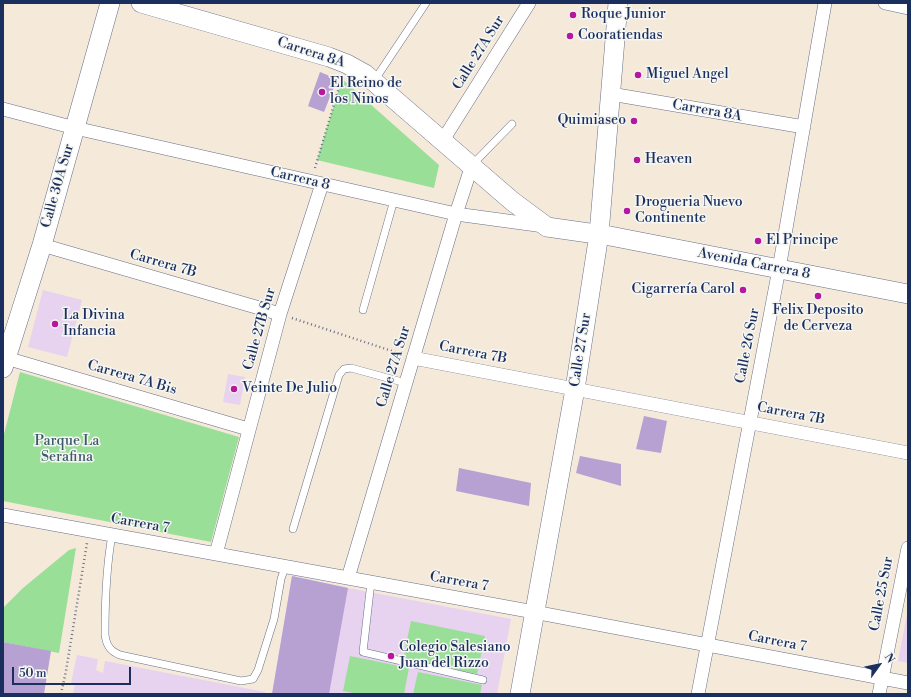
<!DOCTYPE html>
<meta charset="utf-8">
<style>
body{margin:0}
#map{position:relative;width:911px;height:697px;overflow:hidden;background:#f5e9d9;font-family:"Libre Bodoni",serif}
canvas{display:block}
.frame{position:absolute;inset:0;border:4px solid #1b2f5e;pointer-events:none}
.north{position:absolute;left:859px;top:645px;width:40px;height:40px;-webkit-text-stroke:3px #f6f6f2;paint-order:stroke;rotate:57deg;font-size:11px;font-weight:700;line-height:16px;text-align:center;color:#1b2f5e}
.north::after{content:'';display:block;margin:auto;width:14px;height:18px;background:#1b2f5e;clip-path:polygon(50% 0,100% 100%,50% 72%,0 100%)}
.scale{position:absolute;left:12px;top:667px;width:119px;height:18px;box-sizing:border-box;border:2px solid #1b2f5e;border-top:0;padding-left:5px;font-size:12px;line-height:14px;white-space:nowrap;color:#1b2f5e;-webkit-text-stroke:3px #f6f6f2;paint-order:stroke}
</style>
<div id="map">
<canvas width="911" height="697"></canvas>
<div class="frame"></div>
<div class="north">N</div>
<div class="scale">50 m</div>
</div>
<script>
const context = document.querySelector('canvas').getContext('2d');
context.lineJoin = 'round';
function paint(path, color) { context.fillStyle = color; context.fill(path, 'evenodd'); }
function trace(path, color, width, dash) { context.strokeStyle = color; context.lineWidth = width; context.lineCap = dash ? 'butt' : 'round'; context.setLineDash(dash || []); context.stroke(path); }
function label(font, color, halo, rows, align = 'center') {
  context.font = font + ' "Libre Bodoni",serif'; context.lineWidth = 3; context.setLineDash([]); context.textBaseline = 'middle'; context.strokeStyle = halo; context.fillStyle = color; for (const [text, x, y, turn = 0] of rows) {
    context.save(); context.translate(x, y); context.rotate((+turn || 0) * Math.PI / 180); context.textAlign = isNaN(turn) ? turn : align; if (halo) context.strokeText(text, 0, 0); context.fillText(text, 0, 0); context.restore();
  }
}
const built = new Path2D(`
 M43,290L82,300L67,357L28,347Z
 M228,374L245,377L240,405L223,402Z
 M292,576L348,588L511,619L497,694H272Z
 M908,609V663L898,661Z
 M77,655L98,659L96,670L103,673L105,661L265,692V694H73L75,684L71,683Z`);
const green = new Path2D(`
 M342,79L439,165L434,188L317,160Z
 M20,372L239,437L211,542L3,501V438Z
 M76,548L59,653L3,642V608L23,588L69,550Z
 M411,621L485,636L477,674L403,659Z
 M350,656L409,668L404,694H359L343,691Z
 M418,672L482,685L480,694H413Z`);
const building = new Path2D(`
 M320,72L337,79L324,112L308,106Z
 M644,416L667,421L661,453L636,449Z
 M580,456L621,464V486L576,473Z
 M459,468L531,483L529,506L456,491Z
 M292,576L348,588L329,694H272Z
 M3,642L51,651L44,694H3Z`);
const path = new Path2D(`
 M315,168L341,81
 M292,318L401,354
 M61,694L66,671L87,543`);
const lane = new Path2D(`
 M374,81L426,3
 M472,165L512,124
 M363,310L394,200
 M293,529L339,375L344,369L351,368L406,383
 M112,535C106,568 105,601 105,634C106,645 110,651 120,655L241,681L253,679L258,670L274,619L281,579L285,567
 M371,582L363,652L483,680`);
const street = new Path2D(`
 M885,3L908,8
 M611,94L804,127
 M3,109L75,128L456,214L544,226
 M443,140L529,3
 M42,245L280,314
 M6,358L248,429
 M413,358L908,453
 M3,515L534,612L908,683
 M216,554L280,314L322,184
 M348,578L456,214L472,165
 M698,694L779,269L825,3
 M879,694L908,548`);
const secondary = new Path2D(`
 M141,3L329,57L347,64L365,74L512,201L547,227L610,236L908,294
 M3,368L42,245L110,3
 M520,694L575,389L599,234L618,3`);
const markers = [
 [573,15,4,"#b5179e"],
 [570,36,4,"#b5179e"],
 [638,75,4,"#b5179e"],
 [322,92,4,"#b5179e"],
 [634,121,4,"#b5179e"],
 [637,160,4,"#b5179e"],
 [627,211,4,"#b5179e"],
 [758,241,4,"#b5179e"],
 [743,290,4,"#b5179e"],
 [818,296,4,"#b5179e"],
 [55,324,4,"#b5179e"],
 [234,389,4,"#b5179e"],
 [391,656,4,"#b5179e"]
];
const poiNames = [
 ["Roque Junior",581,15],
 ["Cooratiendas",578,36],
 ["Miguel Angel",646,75],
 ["El Reino de",330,84],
 ["los Ninos",330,100],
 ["Quimiaseo",626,121,"right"],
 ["Heaven",645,160],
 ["Drogueria Nuevo",635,203],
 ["Continente",635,219],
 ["El Principe",766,241],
 ["Cigarrería Carol",735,290,"right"],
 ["Felix Deposito",818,311,"center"],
 ["de Cerveza",818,327,"center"],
 ["La Divina",63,316],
 ["Infancia",63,332],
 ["Veinte De Julio",242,389],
 ["Colegio Salesiano",399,648],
 ["Juan del Rizzo",399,664]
];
const streetNames = [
 ["Carrera 8A",311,53,18],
 ["Calle 27A Sur",479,53,-58],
 ["Carrera 8A",707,111,10],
 ["Carrera 8",300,179,13],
 ["Calle 30A Sur",58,186,-74],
 ["Carrera 7B",163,264,16],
 ["Avenida Carrera 8",754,264,11],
 ["Calle 27B Sur",260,329,-74],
 ["Calle 26 Sur",748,346,-79],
 ["Calle 27 Sur",581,350,-81],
 ["Carrera 7B",473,353,11],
 ["Calle 27A Sur",394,367,-73],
 ["Carrera 7A Bis",132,378,16],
 ["Carrera 7B",791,414,11],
 ["Carrera 7",140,524,10],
 ["Carrera 7",459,582,10],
 ["Calle 25 Sur",882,594,-79],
 ["Carrera 7",777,642,11]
];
const parkNames = [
 ["Parque La",67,442],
 ["Serafina",67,458]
];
paint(built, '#e7d2ef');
paint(green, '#9adf97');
paint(building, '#b7a0d2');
trace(lane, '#677089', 8);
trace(street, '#677089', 14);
trace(secondary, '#677089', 20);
trace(path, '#677089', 2.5, [1, 3]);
trace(lane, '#fff', 7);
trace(street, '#fff', 13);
trace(secondary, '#fff', 19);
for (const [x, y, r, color] of markers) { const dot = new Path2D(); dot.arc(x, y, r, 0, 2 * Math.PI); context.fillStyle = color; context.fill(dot); trace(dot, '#f6f6f2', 1.5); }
label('14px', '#1b2f5e', '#f6f6f2', poiNames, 'left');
label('14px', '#1b2f5e', '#f6f6f2', streetNames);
label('14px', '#3b5b6c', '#f6f6f2', parkNames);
</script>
